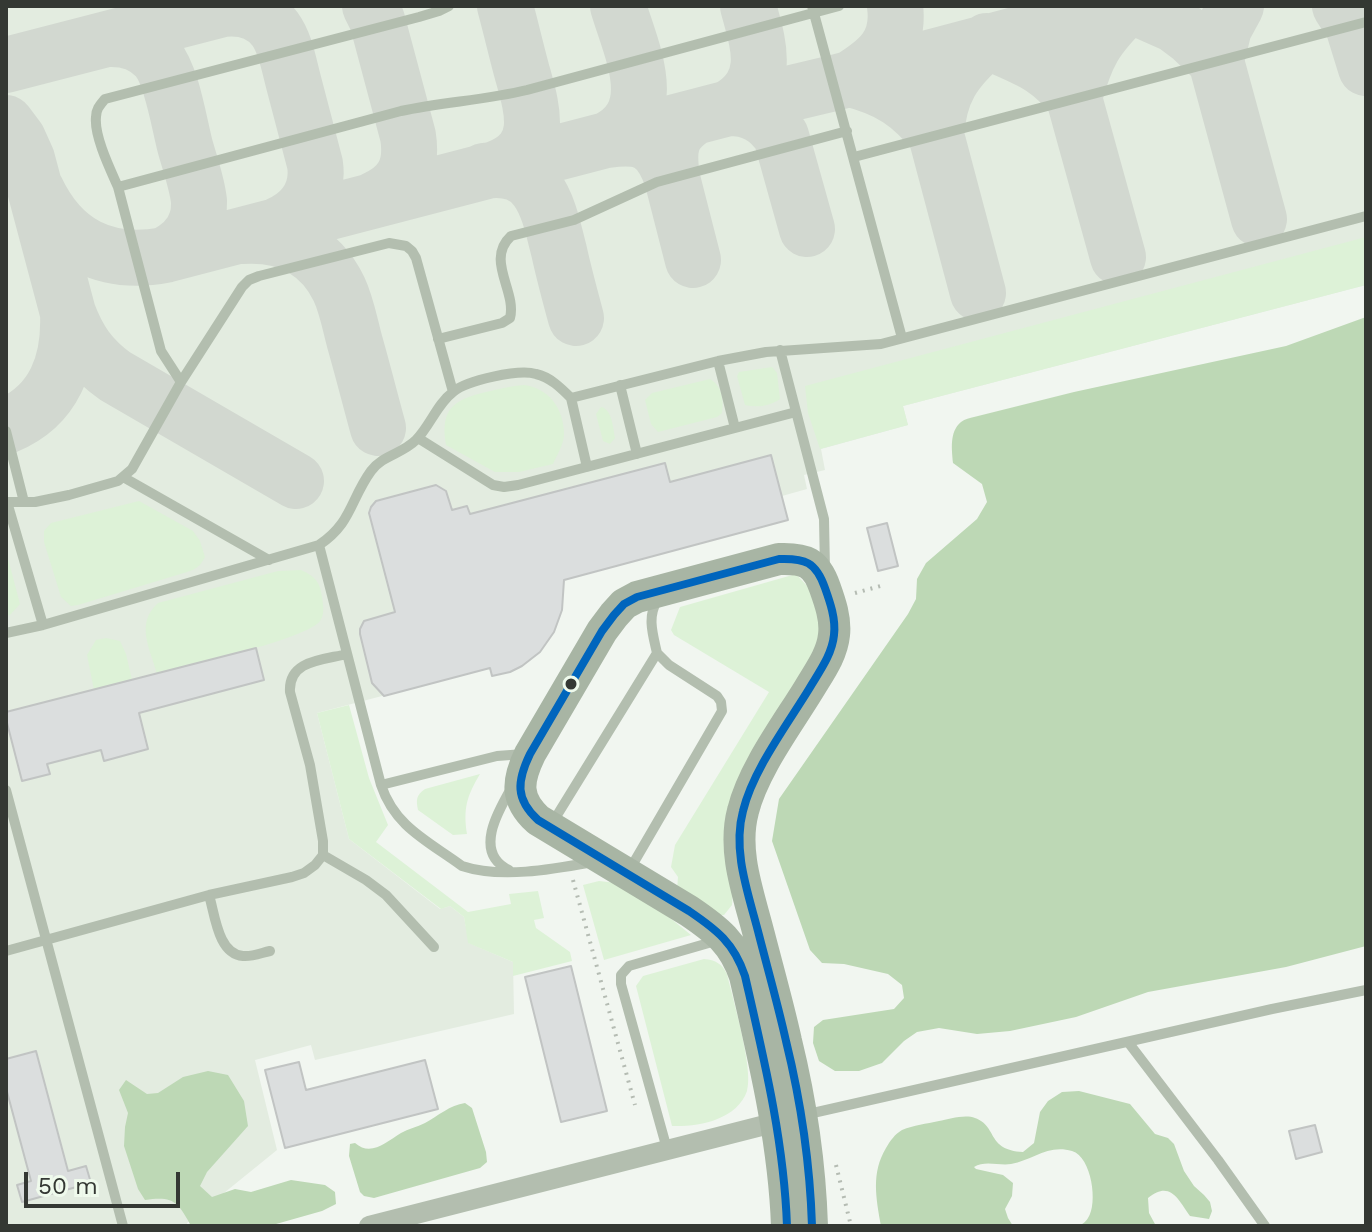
<!DOCTYPE html>
<style>
body{margin:0}
#map{position:relative;width:1372px;height:1232px;overflow:hidden;background:#f1f6f0;font-family:"Work Sans",sans-serif}
canvas{display:block}
.frame{position:absolute;inset:0;border:8px solid #343833;pointer-events:none}
.scale{position:absolute;left:24px;top:1172px;width:156px;height:36px;box-sizing:border-box;border:4px solid #343833;border-top:0;padding-left:10px;font-size:24px;line-height:28px;white-space:nowrap;color:#343833;-webkit-text-stroke:6px #effaec;paint-order:stroke}
</style>
<div id="map">
<canvas width="1372" height="1232"></canvas>
<div class="frame"></div>
<div class="scale">50 m</div>
</div>
<script>
const context = document.querySelector('canvas').getContext('2d');
context.lineJoin = 'round';
function paint(path, color) { context.fillStyle = color; context.fill(path, 'evenodd'); }
function trace(path, color, width, dash) { context.strokeStyle = color; context.lineWidth = width; context.lineCap = dash ? 'butt' : 'round'; context.setLineDash(dash || []); context.stroke(path); }
const built = new Path2D(`
 M6,6H1366V285L903,406L908,425L821,449L825,470L804,475L807,489L782,496L788,520L563,580L562,610L554,632L540,652L522,666L510,672L492,676L489,668L317,713L349,839L440,909L450,906L464,917L469,943L513,962L514,1014L315,1060L311,1045L255,1060L277,1150L187,1223V1226H6Z`);
const green = new Path2D(`
 M1366,237V285L903,406L908,425L820,449L808,413L805,386Z
 M772,367L777,373L780,399C770,406 757,408 745,405L737,376L739,372Z
 M710,379C722,386 724,400 722,413L717,417L658,432L651,424L645,400L652,393Z
 M524,385C549,388 564,409 564,434C564,444 557,455 553,464L519,472H495L446,445C440,409 453,400 486,392C499,389 511,386 524,385Z
 M601,407C612,409 613,427 615,438L610,444L603,441L596,414Z
 M139,501L193,531L200,541L205,557C200,566 197,569 187,572L78,605L71,606L61,597L44,542V531L51,523Z
 M6,551L20,604L10,615L6,616Z
 M301,570C315,576 320,582 322,597C323,605 325,614 320,621C309,638 184,667 157,674C150,648 135,624 158,603L278,571Z
 M796,574L809,588L821,622L823,647L741,785L732,905L724,915H714L677,890L678,877L671,867L675,845L769,692L674,635L671,630L680,607Z
 M106,638L120,641L126,654L132,680L94,690L87,655L96,640Z
 M349,705L369,778L388,825L376,842L468,912L511,904L509,894L538,891L544,918L534,920L536,928L570,952L572,961L513,976V962L468,943L464,917L450,906L441,909L349,839L317,713Z
 M480,774C467,796 463,808 467,834L453,835L418,810C416,800 416,795 425,789Z
 M599,881L617,883L648,900L691,935L604,960L583,885Z
 M704,959C716,960 722,964 727,974C733,1000 754,1069 747,1091C737,1120 698,1127 672,1126L636,986L643,976Z`);
const forest = new Path2D(`
 M1366,317V946L1286,967L1148,992L1076,1017L1010,1031L977,1034L939,1028L917,1032L904,1041L882,1063L859,1071H835L819,1061L813,1043L814,1027L823,1020L894,1009L904,998L902,985L888,974L844,964L822,963L810,950L772,841L779,799L908,614L916,599L917,579L926,563L977,519L987,502L982,484L953,463C952,450 949,432 961,422C965,419 970,418 974,417L1074,392L1286,346Z
 M208,1071L228,1075L244,1101L248,1126L207,1172L200,1186L212,1197L235,1189L251,1192L291,1180L325,1185L335,1192L336,1204L322,1211L269,1226H191C178,1202 174,1196 145,1200L138,1189L124,1146L125,1127L128,1113L119,1090L126,1080L147,1094L158,1093L183,1077Z
 M1079,1091L1130,1104L1155,1134L1168,1138L1174,1144L1184,1171L1194,1186L1204,1195L1210,1202L1212,1211L1209,1219L1190,1216C1178,1199 1170,1180 1148,1198L1149,1213L1156,1226H1078C1082,1224 1085,1223 1088,1218C1098,1204 1092,1157 1072,1151C1048,1144 1033,1160 1011,1164C999,1166 985,1160 974,1167L976,1169L1003,1175L1013,1183L1012,1196L1005,1209L1008,1218L1013,1226H881C876,1198 871,1173 886,1148C890,1141 895,1134 902,1130C914,1125 926,1124 939,1121C949,1119 965,1114 975,1118C998,1126 986,1150 1023,1152L1034,1143L1040,1112L1048,1101L1062,1092Z
 M465,1103L472,1108L486,1152L487,1162L480,1168L374,1198L364,1196L360,1192L349,1156L350,1144L355,1143C371,1157 386,1142 401,1133C408,1129 417,1127 425,1123C438,1116 450,1105 465,1103Z`);
const taxiway = new Path2D(`
 M370,6L377,20L408,136C413,168 402,188 373,200
 M1132,6L1175,25L1191,37L1216,61
 M1236,6L1224,28L1216,61L1259,219
 M1340,6L1353,26L1366,68
 M224,9C244,7 263,13 275,29C286,44 289,66 294,84C301,110 308,137 315,164C319,192 304,214 278,225
 M107,39C126,38 144,43 157,58C172,76 179,123 185,146C190,164 197,183 199,201C199,207 199,213 197,219C193,236 180,247 165,255
 M6,65L235,6
 M850,79C889,89 911,103 936,135C939,91 954,70 987,41C1026,59 1046,63 1074,98C1086,54 1095,38 1128,6
 M850,79C879,61 900,44 895,6
 M1074,98L1118,257
 M729,108L834,83L1125,6
 M729,108C752,108 768,117 781,136L807,229
 M6,123L18,139L27,159L68,313C78,340 91,359 115,376L296,481
 M936,135L978,293
 M607,140C644,135 659,142 672,178C668,149 669,133 695,117
 M607,140C663,112 631,50 618,6
 M498,168C545,149 533,111 522,72C516,50 511,28 505,6
 M484,171C541,163 548,208 559,251C564,274 570,296 576,318
 M672,178L693,260
 M36,189C62,244 105,266 165,255L729,108C772,82 759,46 748,6
 M241,236C283,233 320,249 339,289C347,306 350,325 355,343C363,371 370,399 378,428
 M6,426C55,406 70,362 68,313`);
const building = new Path2D(`
 M771,455L788,520L564,580L562,610L554,632L540,652L522,666L510,672L492,676L490,668L384,696L372,683L360,634V629L364,621L395,612L369,513L371,507L376,501L436,485L446,491L452,510L467,506L470,514L665,463L670,482Z
 M887,523L898,566L878,571L867,528Z
 M256,648L264,680L139,713L148,749L104,761L101,750L47,764L50,774L22,781L6,719V712Z
 M571,966L607,1111L561,1122L525,977Z
 M36,1051L68,1171L86,1166L91,1183L22,1202L17,1185L31,1181L6,1088V1059Z
 M425,1060L438,1109L285,1148L265,1070L299,1062L306,1090Z
 M1315,1125L1322,1152L1296,1159L1289,1131Z`);
const path = new Path2D(`
 M855,593L884,585
 M573,880L635,1105
 M836,1165L851,1226`);
const service = new Path2D(`
 M449,6L439,11L419,17L105,99C100,105 96,109 96,117C94,136 110,169 118,187L401,111C443,102 486,100 527,90L839,6
 M812,6L902,338
 M854,157L1366,22
 M118,187L161,351L181,382
 M438,339L502,323L510,318C517,291 485,260 511,236L574,220L657,182L847,131
 M780,350L824,519L825,570
 M718,361L735,428
 M620,385L637,454
 M571,398L587,467
 M6,431L24,502
 M418,438L493,485L504,487L518,485L796,412
 M123,477L269,560
 M6,502H35L69,495L118,481L132,469L181,382L242,287L249,280L259,276L389,243L406,246L412,251L416,258L453,392
 M7,502L43,625
 M319,545L381,785C395,827 428,841 462,866C501,879 554,869 593,862
 M6,633L43,625L319,545C352,523 350,500 371,471C383,455 402,454 416,440C430,426 437,404 453,392C467,380 519,369 536,374C550,377 561,388 571,398L718,361L766,352L881,344L1366,216
 M381,785L497,756L524,754
 M6,790L123,1226
 M551,825L657,653C653,635 647,617 657,601
 M323,855L366,880L386,895L434,947
 M630,869L722,711L721,702L717,696L669,665L657,653
 M509,870C473,853 498,811 512,787
 M209,895C215,915 218,954 243,956C252,957 261,953 270,951
 M6,951L209,895L292,877L304,873L315,865L323,855V841L310,765L290,692C288,660 323,660 347,654
 M1128,1042L1218,1160L1265,1226
 M804,1115L1272,1009L1366,990
 M667,1149L621,984V975L629,966L719,940`);
const minor = new Path2D(`
 M369,1226L777,1122`);
const primary = new Path2D(`
 M787,1226C784,1141 764,1059 745,976C734,943 717,930 689,911L538,820C515,799 517,781 530,754L602,631L614,615L624,604L637,597L779,559C805,558 816,562 825,588C830,602 836,619 834,635C832,655 819,672 809,689C787,725 753,770 743,811C732,852 749,895 759,935C768,970 778,1005 786,1041C801,1102 810,1163 812,1226`);
const bus1 = new Path2D(`
 M787,1226C784,1141 764,1059 745,976C734,943 717,930 689,911L538,820C515,799 517,781 530,754L602,631L614,615L624,604L637,597L779,559C805,558 816,562 825,588C830,602 836,619 834,635C832,655 819,672 809,689C787,725 753,770 743,811C732,852 749,895 759,935C768,970 778,1005 786,1041C801,1102 810,1163 812,1226`);
const markers = [
 [571,684,7,"#343833"]
];
paint(built, '#e3ece0');
paint(green, '#ddf2d7');
paint(forest, '#bdd8b5');
trace(taxiway, '#d2d8d0', 56);
paint(building, '#dbdede');
trace(building, '#c1c4c3', 2);
trace(path, '#b5bcb3', 4, [2, 6]);
trace(service, '#b3beaf', 10);
trace(minor, '#b3beaf', 20);
trace(primary, '#a8b5a4', 32);
trace(bus1, '#0065bd', 8);
for (const [x, y, r, color] of markers) { const dot = new Path2D(); dot.arc(x, y, r, 0, 2 * Math.PI); context.fillStyle = color; context.fill(dot); trace(dot, '#effaec', 3); }
</script>
